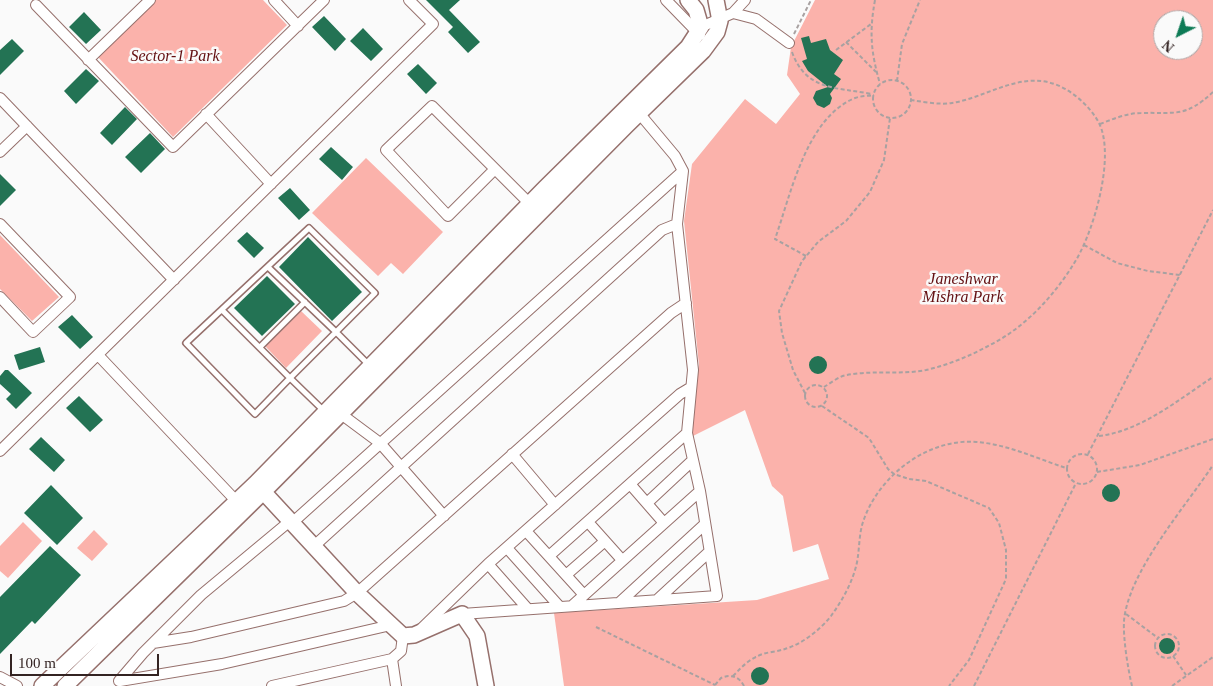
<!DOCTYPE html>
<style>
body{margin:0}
#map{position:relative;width:1213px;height:686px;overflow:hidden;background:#fafafa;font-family:"Times New Roman",serif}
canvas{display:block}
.north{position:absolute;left:1153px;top:10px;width:50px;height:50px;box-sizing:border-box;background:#fafafa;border:1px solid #aaa4a4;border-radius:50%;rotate:221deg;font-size:14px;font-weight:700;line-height:20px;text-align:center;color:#332322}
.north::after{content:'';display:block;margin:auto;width:18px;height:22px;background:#0e7b56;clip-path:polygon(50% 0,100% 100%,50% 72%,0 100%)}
.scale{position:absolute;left:10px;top:654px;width:149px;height:22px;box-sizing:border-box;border:2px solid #332322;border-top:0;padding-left:6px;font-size:15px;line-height:18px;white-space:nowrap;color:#332322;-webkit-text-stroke:4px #fafafa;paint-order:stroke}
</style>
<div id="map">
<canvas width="1213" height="686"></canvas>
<div class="north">N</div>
<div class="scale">100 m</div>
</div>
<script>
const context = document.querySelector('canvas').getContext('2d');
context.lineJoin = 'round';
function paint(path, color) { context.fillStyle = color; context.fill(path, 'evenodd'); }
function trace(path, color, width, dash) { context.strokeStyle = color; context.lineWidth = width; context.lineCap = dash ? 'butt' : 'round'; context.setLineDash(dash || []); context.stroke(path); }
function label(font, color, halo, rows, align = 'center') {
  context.font = font + ' "Times New Roman",serif'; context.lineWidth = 5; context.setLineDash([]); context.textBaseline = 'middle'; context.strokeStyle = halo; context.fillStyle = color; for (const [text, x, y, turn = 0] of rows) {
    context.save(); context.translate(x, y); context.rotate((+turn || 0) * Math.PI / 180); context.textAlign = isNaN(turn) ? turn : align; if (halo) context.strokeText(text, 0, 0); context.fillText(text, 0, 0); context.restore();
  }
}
const green = new Path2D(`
 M156,0H263L287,25L173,137L98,57Z
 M815,0H1213V686H564L554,613L757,600L829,579L818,544L793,552L783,496L772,486L745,410L691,437L699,365L684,221L692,164L745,99L776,124L800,94L787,75L791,47ZM1163,20H1193V50H1163Z
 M366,158L443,232L403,274L391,263L378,276L312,213Z
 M0,235L59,297L32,321L0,289Z
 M301,311L322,331L286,368L265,346Z
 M23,522L42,541L8,578L0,571V546Z
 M94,530L108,544L92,561L77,548Z`);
const building = new Path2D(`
 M426,0H460L449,10L480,42L468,53L448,32L453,27Z
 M84,12L101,30L86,44L69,27Z
 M324,16L346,39L335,51L312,27Z
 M363,28L383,49L371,61L350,41Z
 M809,36L811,43L826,39L830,50L843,60L834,74L841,79L830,94L832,98L830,104L824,108L817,105L813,98L816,91L828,87L808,71L802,61L807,59L801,38Z
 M12,39L24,51L0,75V50Z
 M418,64L437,83L426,94L407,74Z
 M86,69L99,81L76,104L64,91Z
 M125,107L137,119L112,145L100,133Z
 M150,133L165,149L141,173L125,157Z
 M331,147L353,167L342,180L319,159Z
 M0,174L16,190L0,206Z
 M290,188L310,210L299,220L278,198Z
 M247,232L264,248L254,258L237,241Z
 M308,237L362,292L332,321L279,267Z
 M267,276L295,304L262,336L234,308Z
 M72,315L93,337L80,349L58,327Z
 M40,347L45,362L19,370L14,355Z
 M809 365a9 9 0 1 1 18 0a9 9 0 1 1-18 0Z
 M5,370H8L32,393L16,409L6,399L11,394L0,384V376Z
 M79,396L103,420L90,432L66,408Z
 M41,437L65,460L54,472L29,449Z
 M1102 493a9 9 0 1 1 18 0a9 9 0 1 1-18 0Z
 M51,485L83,518L57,545L24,513Z
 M50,546L81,575L35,624L32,621L0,654V597Z
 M1159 646a8 8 0 1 1 16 0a8 8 0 1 1-16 0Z
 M751 676a9 9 0 1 1 18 0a9 9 0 1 1-18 0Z`);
const path = new Path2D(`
 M875,0C869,33 871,52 880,84
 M794,34L811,0
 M846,42L876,72
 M836,50L871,24
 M792,52C806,91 836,87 872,94
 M873 99a19 19 0 1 1 38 0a19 19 0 1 1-38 0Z
 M897,81L902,44L920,0
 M1100,124C1113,119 1127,113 1141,113C1176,112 1185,118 1213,92
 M1084,245L1117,263L1148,271L1180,275
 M806,256L775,239C791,194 806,118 855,98C860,96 868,96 874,95
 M805 396a11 11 0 1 1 22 0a11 11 0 1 1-22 0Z
 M824,387C831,383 839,376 847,375C873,370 901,375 926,370C948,365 970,356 990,345C1024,328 1053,297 1073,265C1093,235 1116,157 1099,123C1090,106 1070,88 1051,83C1018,73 984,98 952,103C940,105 924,102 911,100
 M805,393L793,370L782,333L779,311L802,261L818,242L846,221L870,192L884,160L890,118
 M822,406L869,438L888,469L894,474L909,479L926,481L989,508L999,523L1006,550V579L969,660L949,686
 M1099,436C1141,431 1178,400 1213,377
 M1067 469a15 15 0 1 1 30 0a15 15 0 1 1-30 0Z
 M1088,454L1213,210
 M1097,472L1140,465L1213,439
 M1126,614L1158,638
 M596,627L715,685
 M1155 646a12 12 0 1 1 24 0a12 12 0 1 1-24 0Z
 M1173,656L1186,675
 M733,676C740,669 747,661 756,657C764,652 776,652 785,649C802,644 820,630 831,616C841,602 850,587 855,570C860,555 858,537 863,522C878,476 928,438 976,442C1007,444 1038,459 1066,468
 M715,685L721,678C730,674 739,676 744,686
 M974,686L1076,483
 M1132,686C1128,669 1123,639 1124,621C1128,572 1186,506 1213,465
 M1172,686L1213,657`);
const lane = new Path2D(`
 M222,310L290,378L336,332L268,267
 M260,347L305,302
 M323,410L290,378L255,414L186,343L309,228L375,293L336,332L369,365`);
const street = new Path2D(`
 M274,0L298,26
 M666,0L700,35
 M36,5L173,147L324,0
 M733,13L745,0
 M701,27L733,13L756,19L789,43
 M88,60L150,0
 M0,98L174,280
 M206,114L271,184
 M0,152L27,126
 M495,169L448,216L386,150L432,106L529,203
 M0,224L70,297L33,332L0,297
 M98,355L240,505
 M341,414L380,443L444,516
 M0,451L433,24L409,0
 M512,454L555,505
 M630,484L664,523
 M647,503L693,460
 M588,522L622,560
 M292,523L683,171
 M526,531L584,595
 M313,547L662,230L677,224
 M507,548L559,606
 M549,556L687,433
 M488,564L527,608
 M566,575L605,541
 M657,600L709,552
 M619,603L705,524
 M573,605L700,491
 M462,614L717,596L700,491L687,433L693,370L677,224L683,171L675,156L639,113
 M422,628L488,564L680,394L690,388
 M153,643L191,637L344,601L357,593L671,313L686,303
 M0,677L17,686
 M119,681L143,653L201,595L290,521
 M120,681L222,664L391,625
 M272,686L392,659
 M396,686L392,659L401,651L403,636`);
const secondary = new Path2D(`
 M257,485L357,593L403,636L414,635L462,614L477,636L486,686
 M42,686L255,484L545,188L688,47L701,27L696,10L688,0
 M65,686L263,492L627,125L703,51L717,32L720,21L716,0`);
const parkNames = [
 ["Sector-1 Park",175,57],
 ["Janeshwar",963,280],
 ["Mishra Park",963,298]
];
paint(green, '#fbb2ab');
paint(building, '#237354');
trace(lane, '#96706c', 8);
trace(street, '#96706c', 12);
trace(secondary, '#96706c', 18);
trace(path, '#a8a1a1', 2, [4, 2.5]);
trace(lane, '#fff', 5);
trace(street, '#fff', 10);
trace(secondary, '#fff', 15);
label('italic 16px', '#630f11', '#fafafa', parkNames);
</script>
